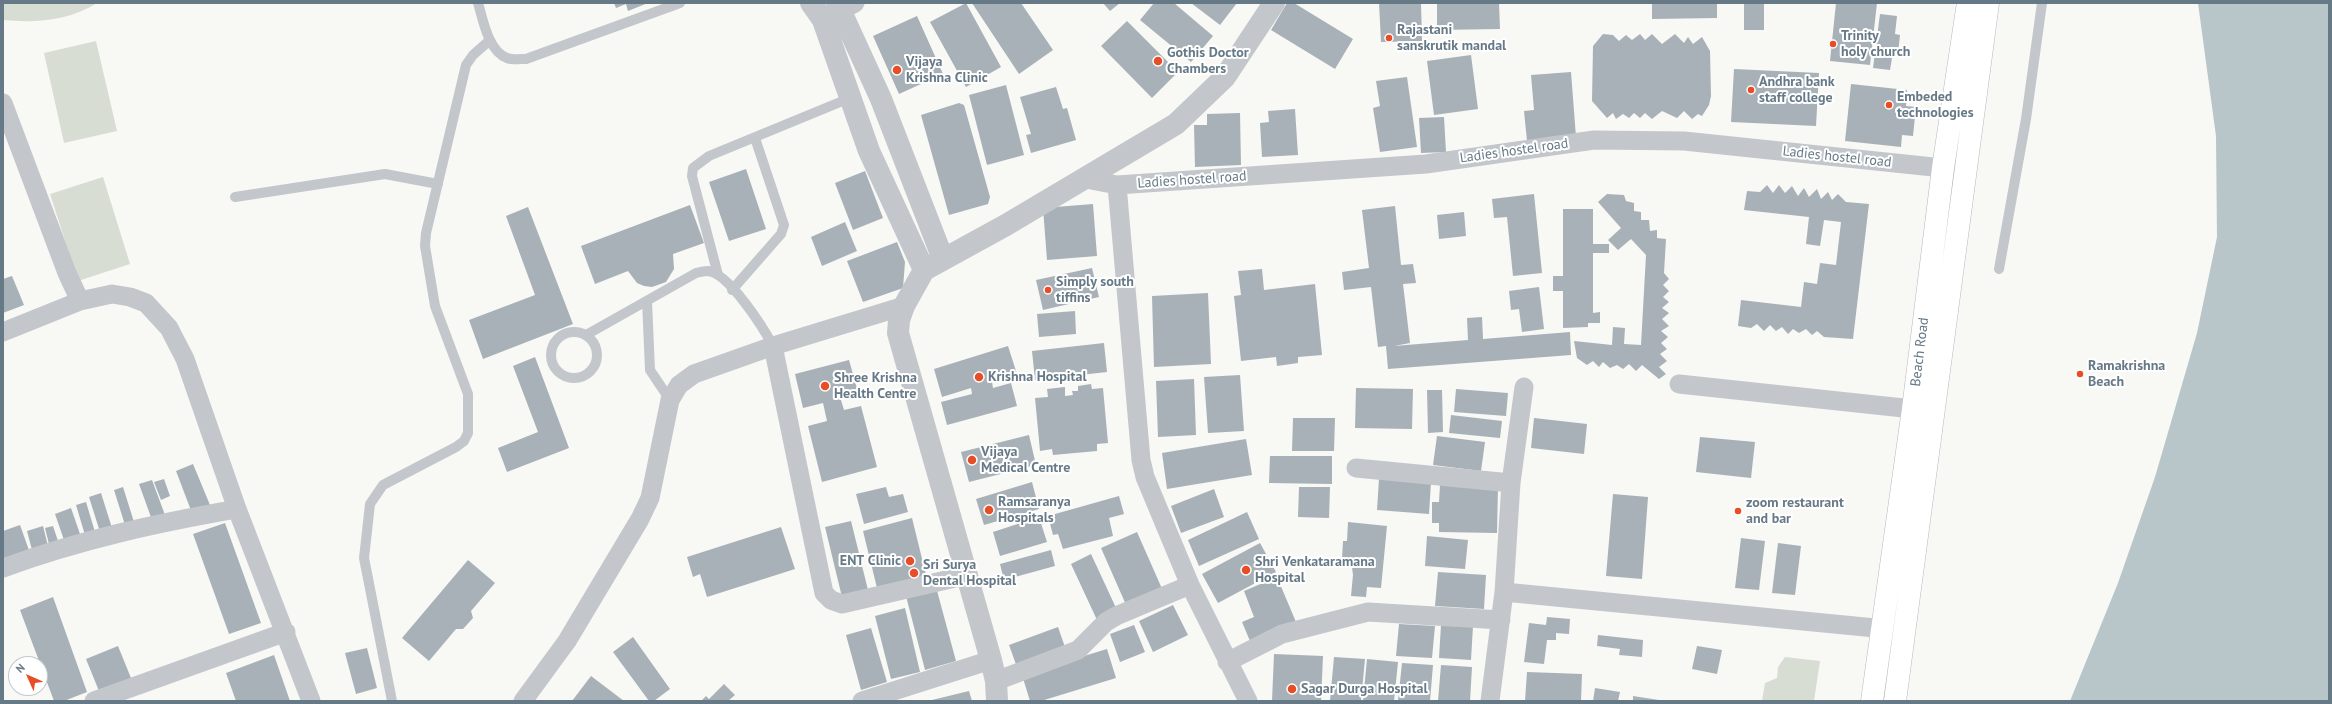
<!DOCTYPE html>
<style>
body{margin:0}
#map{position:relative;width:2332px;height:704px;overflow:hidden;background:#f8f8f5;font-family:"PT Sans",sans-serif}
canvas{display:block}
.frame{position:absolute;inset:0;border:4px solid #667987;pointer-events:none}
.north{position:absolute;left:8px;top:656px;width:40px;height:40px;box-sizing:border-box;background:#fff;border:1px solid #c2c9cf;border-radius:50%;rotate:315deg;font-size:11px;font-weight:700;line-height:16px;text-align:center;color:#667987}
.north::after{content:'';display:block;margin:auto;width:14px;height:18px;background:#e74d26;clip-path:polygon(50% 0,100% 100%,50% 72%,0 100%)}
</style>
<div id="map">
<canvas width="2332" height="704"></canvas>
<div class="frame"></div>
<div class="north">N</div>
</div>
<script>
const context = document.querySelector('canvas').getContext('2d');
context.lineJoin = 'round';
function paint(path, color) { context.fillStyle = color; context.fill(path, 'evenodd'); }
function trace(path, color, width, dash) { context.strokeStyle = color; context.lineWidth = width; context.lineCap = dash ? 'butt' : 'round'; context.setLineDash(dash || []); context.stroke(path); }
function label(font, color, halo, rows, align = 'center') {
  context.font = font + ' "PT Sans",sans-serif'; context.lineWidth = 4; context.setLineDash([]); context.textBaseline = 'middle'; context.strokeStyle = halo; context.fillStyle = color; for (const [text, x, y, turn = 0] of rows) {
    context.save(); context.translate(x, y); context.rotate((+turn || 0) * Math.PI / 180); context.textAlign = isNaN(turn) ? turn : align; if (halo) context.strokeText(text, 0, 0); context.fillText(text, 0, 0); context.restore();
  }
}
const green = new Path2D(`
 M3,3H97C69,21 35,23 3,20Z
 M96,41L117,131L64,143L44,53Z
 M103,177L130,264L78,281L50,194Z
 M1785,657L1820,661L1814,701H1762L1765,683L1777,678L1778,667Z`);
const water = new Path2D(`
 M2198,3H2329V701H2070L2118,583L2155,477L2197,333L2217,237L2216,136Z`);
const building = new Path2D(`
 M614,3H648L628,11L626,4L616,8Z
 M966,3L1001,67L966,87L930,22Z
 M972,3H1021L1053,50L1019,74Z
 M1103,3H1120L1110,11Z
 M1154,3H1174L1213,36L1191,62L1140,20Z
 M1191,3H1237L1220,25Z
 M1287,3H1294L1353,39L1335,69L1271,30Z
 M1379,3H1421L1422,41L1381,42Z
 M1437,3H1499L1500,29L1437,30Z
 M1652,3H1717V18L1652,19Z
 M1744,3H1764V30H1744Z
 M1836,3H1877L1870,65L1830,61Z
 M1880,14L1897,16L1895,34L1900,35L1898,53L1893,52L1890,70L1873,68Z
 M917,16L943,74L899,94L873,36Z
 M1127,21L1178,72L1152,98L1101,46Z
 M1603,34L1613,35L1619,41L1626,35L1632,40L1640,34L1645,40L1652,34L1662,44L1675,34L1684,43L1688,37L1693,44L1702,37L1710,51L1711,96L1709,105L1702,116L1698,114L1692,119L1684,111L1677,118L1662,111L1652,119L1645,113L1640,118L1634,113L1629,118L1623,114L1616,119L1613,113L1607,118L1592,101L1593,46Z
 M1471,55L1478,109L1434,115L1427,61Z
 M1734,69L1819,73L1816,126L1731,122Z
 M1571,72L1576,137L1527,141L1524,111L1534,110L1531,75Z
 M1407,77L1417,147L1380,152L1373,108L1380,106L1376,81Z
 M1851,84L1907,90L1906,106L1916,107L1913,136L1902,135L1901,147L1845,141Z
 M1006,85L1024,155L987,165L969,95Z
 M1056,87L1063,109L1067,108L1076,140L1031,153L1026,135L1031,134L1020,97Z
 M959,103L964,105L990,197L988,204L949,215L921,115Z
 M1295,109L1298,155L1262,157L1260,123L1269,122L1268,111Z
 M1240,113L1241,165L1195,167L1194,125H1207V114Z
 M1444,117L1446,152L1421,153L1419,118Z
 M746,169L766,229L729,241L709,182Z
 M865,171L883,218L853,230L835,183Z
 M1767,185L1773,193L1779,185L1785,193L1792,186L1798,196L1804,188L1809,197L1817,189L1821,199L1828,192L1832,200L1838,194L1846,202L1869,204L1853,339L1824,337L1817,331L1812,335L1806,329L1799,333L1793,329L1788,334L1782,327L1776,331L1770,325L1764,331L1757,324L1751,328L1738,326L1741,300L1801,307L1804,282L1817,284L1820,263L1836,265L1841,222L1824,220L1820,246L1806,244L1809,217L1744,210L1747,191L1760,192Z
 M1534,194L1542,273L1513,276L1507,217L1494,218L1492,199Z
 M1607,194L1624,195L1626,201L1634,203V211L1641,212V220H1649L1650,231L1657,230V238L1666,239L1664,273L1669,279L1663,285L1669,291L1663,297L1669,302L1662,308L1669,313L1662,319L1669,326L1661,331L1668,337L1661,343L1667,349L1660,354L1667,361L1659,367L1666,374L1659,379L1642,365L1636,371L1629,364L1623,369L1617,365L1610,368L1603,362L1599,367L1593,361L1587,365L1577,358L1574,341L1612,345L1613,327L1625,328L1624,344L1641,345L1646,255L1631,239L1618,250L1608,240L1621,228L1598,202Z
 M1093,204L1097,256L1047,260L1043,208Z
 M690,205L704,243L673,254L674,269L666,282L652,287L644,286L637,283L628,271L595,284L581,246Z
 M1395,206L1401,265L1413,264L1416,283L1403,284L1410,343L1394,346L1468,340L1467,318L1482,317L1483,339L1570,332L1571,355L1388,369L1386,346L1378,347L1371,287L1344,290L1342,272L1369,268L1362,210Z
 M528,207L573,324L483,359L469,320L535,295L506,216Z
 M1563,209H1593V244H1609V253H1593V313L1600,312V323H1588V327L1563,328V291H1553V276H1563Z
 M1464,212L1466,236L1439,239L1437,215Z
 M845,222L857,251L822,266L811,237Z
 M897,242L905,262L903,288L863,302L847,261Z
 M1092,268L1099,297L1043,310L1036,280Z
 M1262,269L1264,290L1315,284L1322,355L1298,357V363L1277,366L1276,357L1241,361L1234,296L1241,295L1238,271Z
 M12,276L24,305L3,313V279Z
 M1539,287L1544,329L1522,332L1519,309L1511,310L1509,291Z
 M1208,293L1211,364L1154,367L1152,296Z
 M1075,311L1076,334L1039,337L1037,314Z
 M1104,343L1107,372L1035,380L1032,351Z
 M1008,346L1017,374L992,382L993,388L1011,383L1017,406L947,425L941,402L972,394L971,388L942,397L934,369Z
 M535,357L569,448L507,472L498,448L538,432L513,366Z
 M849,360L858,392L840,397L844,410L861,406L877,467L822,482L808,426L827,421L823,403L803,408L795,374Z
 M1240,375L1244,431L1208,433L1204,377Z
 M1194,379L1196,435L1158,437L1156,381Z
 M1091,384L1092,389L1103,388L1108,443L1097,444V451L1053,455L1052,449L1040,451L1035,398L1048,397L1047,389L1065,387V396L1073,395L1072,391H1078V386Z
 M1356,388L1413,389L1412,429L1355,428Z
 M1456,389L1508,393L1506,416L1454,412Z
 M1427,390H1442L1443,432L1428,433Z
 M1451,415L1502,421L1500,438L1449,433Z
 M1293,418H1335L1334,451H1292Z
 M1534,418L1587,424L1584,454L1531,448Z
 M1029,435L1036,465L969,482L961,452Z
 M1437,436L1485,442L1481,471L1433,465Z
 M1700,437L1755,442L1751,478L1696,472Z
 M1246,439L1252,475L1167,489L1162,453Z
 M1270,456H1332V484L1269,483Z
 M193,464L210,505L192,513L176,471Z
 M164,479L170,496L161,500L154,482Z
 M1379,479L1431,482L1429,514L1377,510Z
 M152,480L165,515L152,520L139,484Z
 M1032,482L1039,509L984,525L976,499Z
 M1440,485L1498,487L1497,533L1439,532V523H1432V502H1439Z
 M123,487L134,522L125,525L114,490Z
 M886,487L889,497L903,494L908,512L864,524L856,494Z
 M1299,487H1330L1329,518L1298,517Z
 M1214,489L1224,517L1181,533L1171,506Z
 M101,493L112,528L100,532L89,497Z
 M1613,494L1648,497L1642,579L1606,576Z
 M1119,496L1124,514L1109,518L1113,536L1063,549L1058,534L1053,535L1048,516Z
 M86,502L95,532L85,535L76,505Z
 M71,508L80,534L64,540L55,514Z
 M1247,512L1259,539L1199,566L1188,540Z
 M1039,517L1047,542L1000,556L993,532Z
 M912,518L927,579L878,592L863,531Z
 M851,521L868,590L842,597L825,527Z
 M1348,522L1387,526L1381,588L1367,587L1366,597L1351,596L1353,575L1351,560L1342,559L1343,541H1347Z
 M225,523L261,623L229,634L193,534Z
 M20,525L30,553L3,563V531Z
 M43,526L48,546L32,550L27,531Z
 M53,526L58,541L49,544L45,528Z
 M781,527L795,569L707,597L700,574L693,577L687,557Z
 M1137,532L1163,591L1127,607L1101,548Z
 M1427,536L1468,540L1465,569L1425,566Z
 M1741,538L1765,541L1759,590L1735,588Z
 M1260,543L1276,572L1218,603L1202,574Z
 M1778,543L1801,546L1795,595L1772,593Z
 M1051,550L1055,566L1004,580L1000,564Z
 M1091,554L1117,610L1097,620L1071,564Z
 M468,560L495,583L471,611L473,618L463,629H456L429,661L402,638Z
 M1438,572L1486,575L1484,609L1435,606Z
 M1277,577L1296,622L1250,641L1242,622L1254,617L1244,591Z
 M936,587L956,661L925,670L906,596Z
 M53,597L87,692L64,701H54L20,610Z
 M1173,605L1188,635L1153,652L1139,621Z
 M905,608L920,672L891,679L875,616Z
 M1547,617L1570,619L1569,634L1556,633V640H1547L1544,664L1524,662L1529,623L1546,625Z
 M1399,624L1435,626L1432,658L1396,656Z
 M1134,625L1145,652L1120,662L1110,634Z
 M1441,625L1473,626L1471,660L1439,658Z
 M1058,627L1066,650L1017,667L1009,645Z
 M871,628L887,682L861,690L846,635Z
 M1598,635L1643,640L1642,657L1619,655L1620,649L1597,646Z
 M633,637L670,689L654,701H649L613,652Z
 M118,646L131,678L99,691L86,659Z
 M1697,646L1722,650L1717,674L1692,669Z
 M367,648L377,688L356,694L345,653Z
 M1107,649L1116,678L1041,701H1030L1022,675Z
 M1274,654L1323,656L1321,701H1272Z
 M274,655L290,701H236L226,673Z
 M1334,657L1365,659L1361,701H1330Z
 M1367,659L1398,662L1394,701H1363Z
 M1402,663L1433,665L1430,701H1398Z
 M1441,665L1472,667L1470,701H1438Z
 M1527,672L1582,674L1581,701H1525Z
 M591,676L624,701H572Z
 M724,684L735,695L728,701H701L706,696L709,699Z
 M1595,688L1620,692L1618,701H1593Z
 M969,691L972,701H932V700Z
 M1633,696L1659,700V701H1633Z`);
const service = new Path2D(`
 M478,3C483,19 488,51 507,58C512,60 520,59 526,59L680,3
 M235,197L385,174L438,184
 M1999,269L2026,119L2042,3
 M718,275L692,176L693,168L709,156L850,98
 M732,290L781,234L784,225L755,138
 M647,301L650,370L670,400
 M551 355a23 23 0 1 1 46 0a23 23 0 1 1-46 0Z
 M586,335L696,273C700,272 705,271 708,271C729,273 764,329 773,346
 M392,701L364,558L370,504L383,485L456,447L464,441L468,433V394L435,306L425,246L426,233L466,65L473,55L490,40`);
const minor = new Path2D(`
 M828,18L855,3
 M3,103L67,273L80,301L112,294L130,297L146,303L169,328L185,359L237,509L311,701
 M1086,179L1117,185L1426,164L1594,140L1684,141L1943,168
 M1117,185L1141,460L1145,477L1190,585L1248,701
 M3,332L80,301
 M773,346L824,593L831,600L842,604L968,575
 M1679,384L1913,409
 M1356,468L1511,483
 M3,568C79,540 157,523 237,509
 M1504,592L1896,630
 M1227,662L1282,634L1368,612L1501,620
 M996,681L1078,650L1106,622L1116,616L1190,585
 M94,701L286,632
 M523,701L567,641L640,519L650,498L670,400L679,385L694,374L773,346L904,306
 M862,701L991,660
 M1490,701L1504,592L1511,483L1524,387`);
const tertiary = new Path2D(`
 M811,3L823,20L869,151L924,270
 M837,3L881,99L943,259
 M997,701L996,681L991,660L898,333L899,320L904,306L924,270L1006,225L1176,124L1225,77L1274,3`);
const primary = new Path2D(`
 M1872,701L1913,409L1943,168L1968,3
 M1895,701L1988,3`);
const markers = [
 [1389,38,4,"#e74d26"],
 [1833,44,4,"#e74d26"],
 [1158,61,5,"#e74d26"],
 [897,70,5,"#e74d26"],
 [1751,90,4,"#e74d26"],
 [1889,105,4,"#e74d26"],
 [1048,290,4,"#e74d26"],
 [2080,374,4,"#e74d26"],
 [979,377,5,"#e74d26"],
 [825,386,5,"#e74d26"],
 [972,460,5,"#e74d26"],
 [989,510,5,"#e74d26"],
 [1738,511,4,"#e74d26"],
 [910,561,5,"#e74d26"],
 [1246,570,5,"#e74d26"],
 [914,573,5,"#e74d26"],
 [1292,689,5,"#e74d26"]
];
const poiNames = [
 ["Rajastani",1397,30],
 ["sanskrutik mandal",1397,46],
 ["Trinity",1841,36],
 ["holy church",1841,52],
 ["Gothis Doctor",1167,53],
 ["Chambers",1167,69],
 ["Vijaya",906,62],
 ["Krishna Clinic",906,78],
 ["Andhra bank",1759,82],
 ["staff college",1759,98],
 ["Embeded",1897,97],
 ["technologies",1897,113],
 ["Simply south",1056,282],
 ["tiffins",1056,298],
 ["Ramakrishna",2088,366],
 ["Beach",2088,382],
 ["Krishna Hospital",988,377],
 ["Shree Krishna",834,378],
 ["Health Centre",834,394],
 ["Vijaya",981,452],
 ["Medical Centre",981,468],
 ["Ramsaranya",998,502],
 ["Hospitals",998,518],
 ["zoom restaurant",1746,503],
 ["and bar",1746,519],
 ["ENT Clinic",901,561,"right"],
 ["Shri Venkataramana",1255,562],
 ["Hospital",1255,578],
 ["Sri Surya",923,565],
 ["Dental Hospital",923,581],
 ["Sagar Durga Hospital",1301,689]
];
const streetNames = [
 ["Ladies hostel road",1514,151,-8],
 ["Ladies hostel road",1837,157,6],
 ["Ladies hostel road",1192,180,-4],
 ["Beach Road",1920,352,-83]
];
paint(green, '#d8ddd4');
paint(water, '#b8c5c9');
paint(building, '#a8b1b7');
trace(primary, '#b4b9bd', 23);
trace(service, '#c3c7cb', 10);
trace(minor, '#c3c7cb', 19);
trace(tertiary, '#c3c7cb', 22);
trace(primary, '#fff', 22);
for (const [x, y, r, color] of markers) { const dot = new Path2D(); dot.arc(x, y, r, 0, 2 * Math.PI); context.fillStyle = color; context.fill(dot); trace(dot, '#fff', 1.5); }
label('bold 14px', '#667987', '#fff', poiNames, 'left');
label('14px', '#667987', '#fff', streetNames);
</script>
